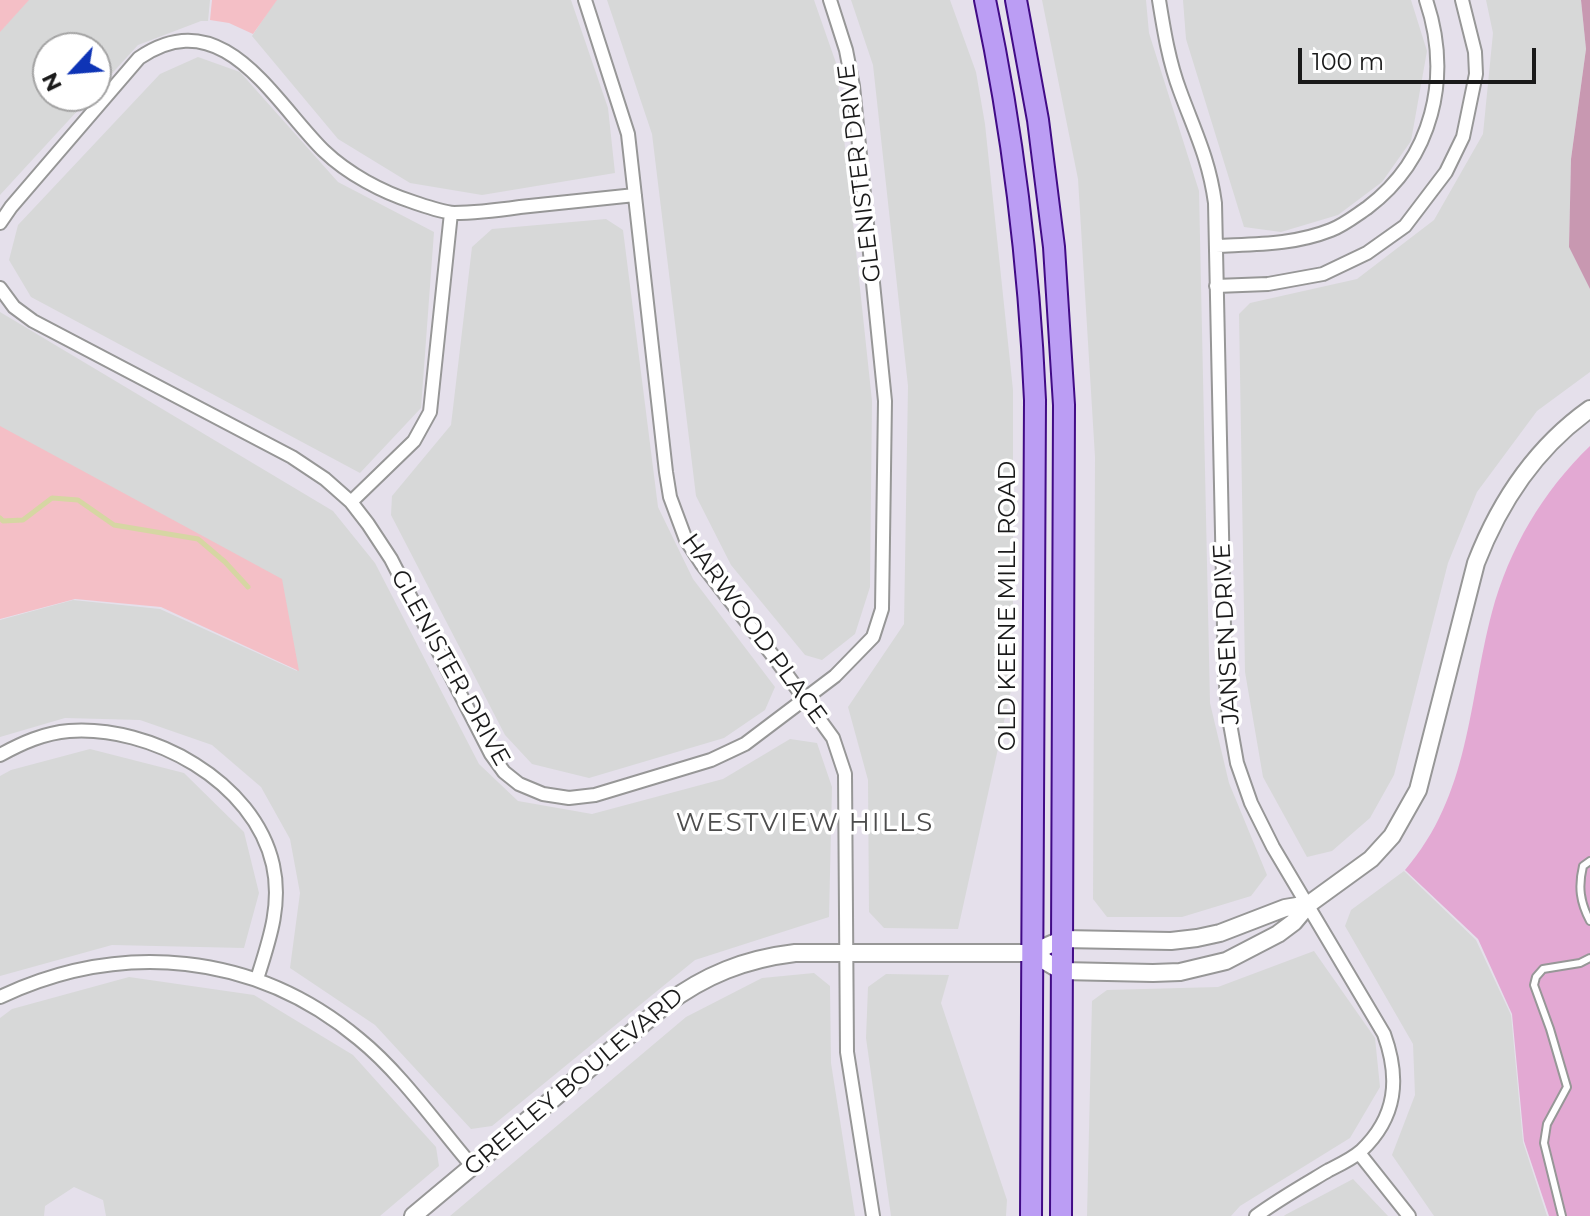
<!DOCTYPE html>
<style>
body{margin:0}
#map{position:relative;width:1590px;height:1216px;overflow:hidden;background:#e5e0eb;font-family:Montserrat,sans-serif}
canvas{display:block}
.north{position:absolute;left:32px;top:32px;width:80px;height:80px;box-sizing:border-box;background:#fff;border:2px solid #a3a3a3;border-radius:50%;rotate:244deg;font-size:22px;font-weight:700;line-height:32px;text-align:center;color:#1a1a1a}
.north::after{content:'';display:block;margin:auto;width:28px;height:36px;background:#0e34b6;clip-path:polygon(50% 0,100% 100%,50% 72%,0 100%)}
.scale{position:absolute;left:1298px;top:48px;width:238px;height:36px;box-sizing:border-box;border:4px solid #1a1a1a;border-top:0;padding-left:10px;font-size:24px;line-height:28px;white-space:nowrap;color:#1a1a1a;-webkit-text-stroke:6px #fff;paint-order:stroke}
</style>
<div id="map">
<canvas width="1590" height="1216"></canvas>
<div class="north">N</div>
<div class="scale">100 m</div>
</div>
<script>
const context = document.querySelector('canvas').getContext('2d');
context.lineJoin = 'round';
function paint(path, color) { context.fillStyle = color; context.fill(path, 'evenodd'); }
function trace(path, color, width, dash) { context.strokeStyle = color; context.lineWidth = width; context.lineCap = dash ? 'butt' : 'round'; context.setLineDash(dash || []); context.stroke(path); }
function label(font, color, halo, rows, align = 'center') {
  context.font = font + ' Montserrat,sans-serif'; context.lineWidth = 7; context.setLineDash([]); context.textBaseline = 'middle'; context.strokeStyle = halo; context.fillStyle = color; for (const [text, x, y, turn = 0] of rows) {
    context.save(); context.translate(x, y); context.rotate((+turn || 0) * Math.PI / 180); context.textAlign = isNaN(turn) ? turn : align; if (halo) context.strokeText(text, 0, 0); context.fillText(text, 0, 0); context.restore();
  }
}
const residential = new Path2D(`
 M28,0H210L208,21H201L138,45L96,91V48H48V96H91L0,195V31Z
 M276,0H571L608,108L615,173L482,195L410,183L338,139L252,36Z
 M607,0H814L836,63L872,401L870,587L855,634L822,660L805,655L731,565L696,496L652,134Z
 M851,0H950L976,72L985,124L1013,390V681L958,929L884,928L869,912L868,780L848,707L904,624L908,386L873,65Z
 M1042,0H1146L1149,33L1199,191L1210,703L1229,783L1267,875L1251,896L1182,917H1107L1093,899L1095,457L1078,179Z
 M1183,0H1411L1427,51L1411,141L1382,182L1338,215L1281,232L1244,227L1186,39Z
 M1486,0H1581L1586,49L1571,159L1569,247L1590,289V372L1537,411L1477,492L1448,563L1394,775L1370,818L1332,851L1307,857L1263,777L1245,672L1239,314L1250,303L1357,279L1434,220L1483,134L1493,33Z
 M198,57L240,72L338,182L434,232L421,408L360,473L31,297L9,260L18,225L160,74Z
 M606,219L623,230L658,507L693,579L775,687L765,710L724,738L589,778L532,764L505,735L391,515L392,496L451,425L472,247L492,229Z
 M0,312L333,511L375,563L479,764L518,801L592,814L723,779L790,739L817,743L832,787L829,917L695,960L492,1126L471,1129L375,1025L290,968L300,893L290,839L261,787L212,745L140,720L65,718L0,737V620L73,600L160,609L297,671L290,629L0,428Z
 M90,749L184,773L244,832L259,893L244,948L112,945L0,976V776L11,770Z
 M1404,871L1476,940L1511,1015L1523,1142L1547,1216H1434L1392,1155L1415,1095L1413,1044L1345,926L1351,910Z
 M1314,951L1375,1038L1380,1087L1350,1138L1240,1206L1231,1216H1087L1092,1001L1107,990L1218,987Z
 M814,973L830,986L831,1063L855,1216H450L686,1017L762,978Z
 M886,974L949,975L941,1003L1007,1200L1006,1216H891L866,1038L868,987Z
 M129,977L254,995L353,1055L436,1147L439,1166L380,1216H106L103,1200L74,1187L45,1206L44,1216H0V1018L12,1009Z
 M1353,1179L1388,1216H1284L1285,1215Z`);
const grass = new Path2D(`
 M1590,446V1216H1549L1524,1141L1512,1014L1478,939L1405,870C1470,795 1468,703 1492,612C1509,549 1543,491 1590,446Z`);
const forest = new Path2D(`
 M1581,0H1590V289L1569,247L1571,159L1586,49Z`);
const park = new Path2D(`
 M0,0H29L0,32Z
 M212,0H277L253,34L229,23L210,20Z
 M0,426L282,579L299,671L161,607L75,599L0,619Z`);
const stream = new Path2D(`
 M0,518L3,521L23,520L52,498L78,500L114,525L198,539L225,562L248,587`);
const service = new Path2D(`
 M1590,861L1583,866C1578,887 1580,902 1590,921
 M1562,1216L1544,1143L1547,1124L1567,1087L1550,1029L1534,985L1536,977L1543,969L1580,963L1590,958`);
const minor = new Path2D(`
 M585,0L628,134L666,472L670,497L686,540L701,563L777,661L833,738L845,774L847,1052L873,1216
 M1159,0C1164,31 1169,62 1180,91C1195,132 1209,159 1215,203L1225,674L1229,718L1237,763L1251,803L1273,847L1384,1034C1400,1078 1397,1117 1361,1151C1352,1159 1339,1165 1329,1170C1304,1185 1279,1199 1256,1216
 M0,223L11,207L139,58C223,0 274,102 324,151C348,174 382,192 413,202C425,206 441,212 454,213C476,213 499,210 520,207C559,203 597,199 635,195
 M1216,246C1256,244 1293,245 1331,230C1344,225 1355,216 1367,208C1433,158 1452,77 1426,0
 M1216,286L1268,284L1323,274L1367,253L1405,226L1446,172L1463,137L1476,74L1475,52L1462,0
 M0,288L14,307L33,321L292,457L325,479L351,502L368,524L391,559L491,754L504,772L519,784L543,794L569,798L595,795L711,760L745,744L835,676L873,637L882,609L885,401L853,86L846,50L830,0
 M351,502L414,441L430,412L451,213
 M0,755C22,743 44,733 69,731C151,725 254,781 273,865C282,905 269,941 257,979
 M0,997C121,940 255,952 359,1039C402,1074 436,1124 472,1166
 M1359,1153L1409,1216`);
const tertiary = new Path2D(`
 M1031,953L1062,971L1153,973L1180,972L1226,961L1278,934L1294,922L1309,904L1371,859L1392,836L1418,790L1476,563C1500,501 1535,448 1590,409
 M413,1216L665,1005C705,975 745,959 795,953H1031L1063,939L1171,941L1197,938L1220,933L1285,908L1309,904`);
const primary = new Path2D(`
 M985,0C1013,132 1029,265 1035,400L1031,1216
 M1016,0L1038,120L1054,247L1064,405L1061,1216`);
const streetNames = [
 ["GLENISTER DRIVE",860,173,-97],
 ["OLD KEENE MILL ROAD",1008,606,-90],
 ["HARWOOD PLACE",754,629,54],
 ["JANSEN DRIVE",1227,634,-93],
 ["GLENISTER DRIVE",450,668,61],
 ["GREELEY BOULEVARD",574,1082,-40]
];
const neighbourhoodNames = [
 ["WESTVIEW HILLS",805,823]
];
paint(residential, '#d7d8d8');
paint(grass, '#e3a9d3');
paint(forest, '#c898b1');
paint(park, '#f4bfc6');
trace(stream, '#d6d6a3', 5);
trace(service, '#979797', 10);
trace(minor, '#979797', 16);
trace(tertiary, '#979797', 20);
trace(primary, '#410b86', 24);
trace(service, '#fff', 6);
trace(minor, '#fff', 12);
trace(tertiary, '#fff', 16);
trace(primary, '#bb9df4', 20);
label('24px', '#1a1a1a', '#fff', streetNames);
context.letterSpacing = '2px';
label('26px', '#4d4d4d', '#fff', neighbourhoodNames);
context.letterSpacing = '0px';
</script>
